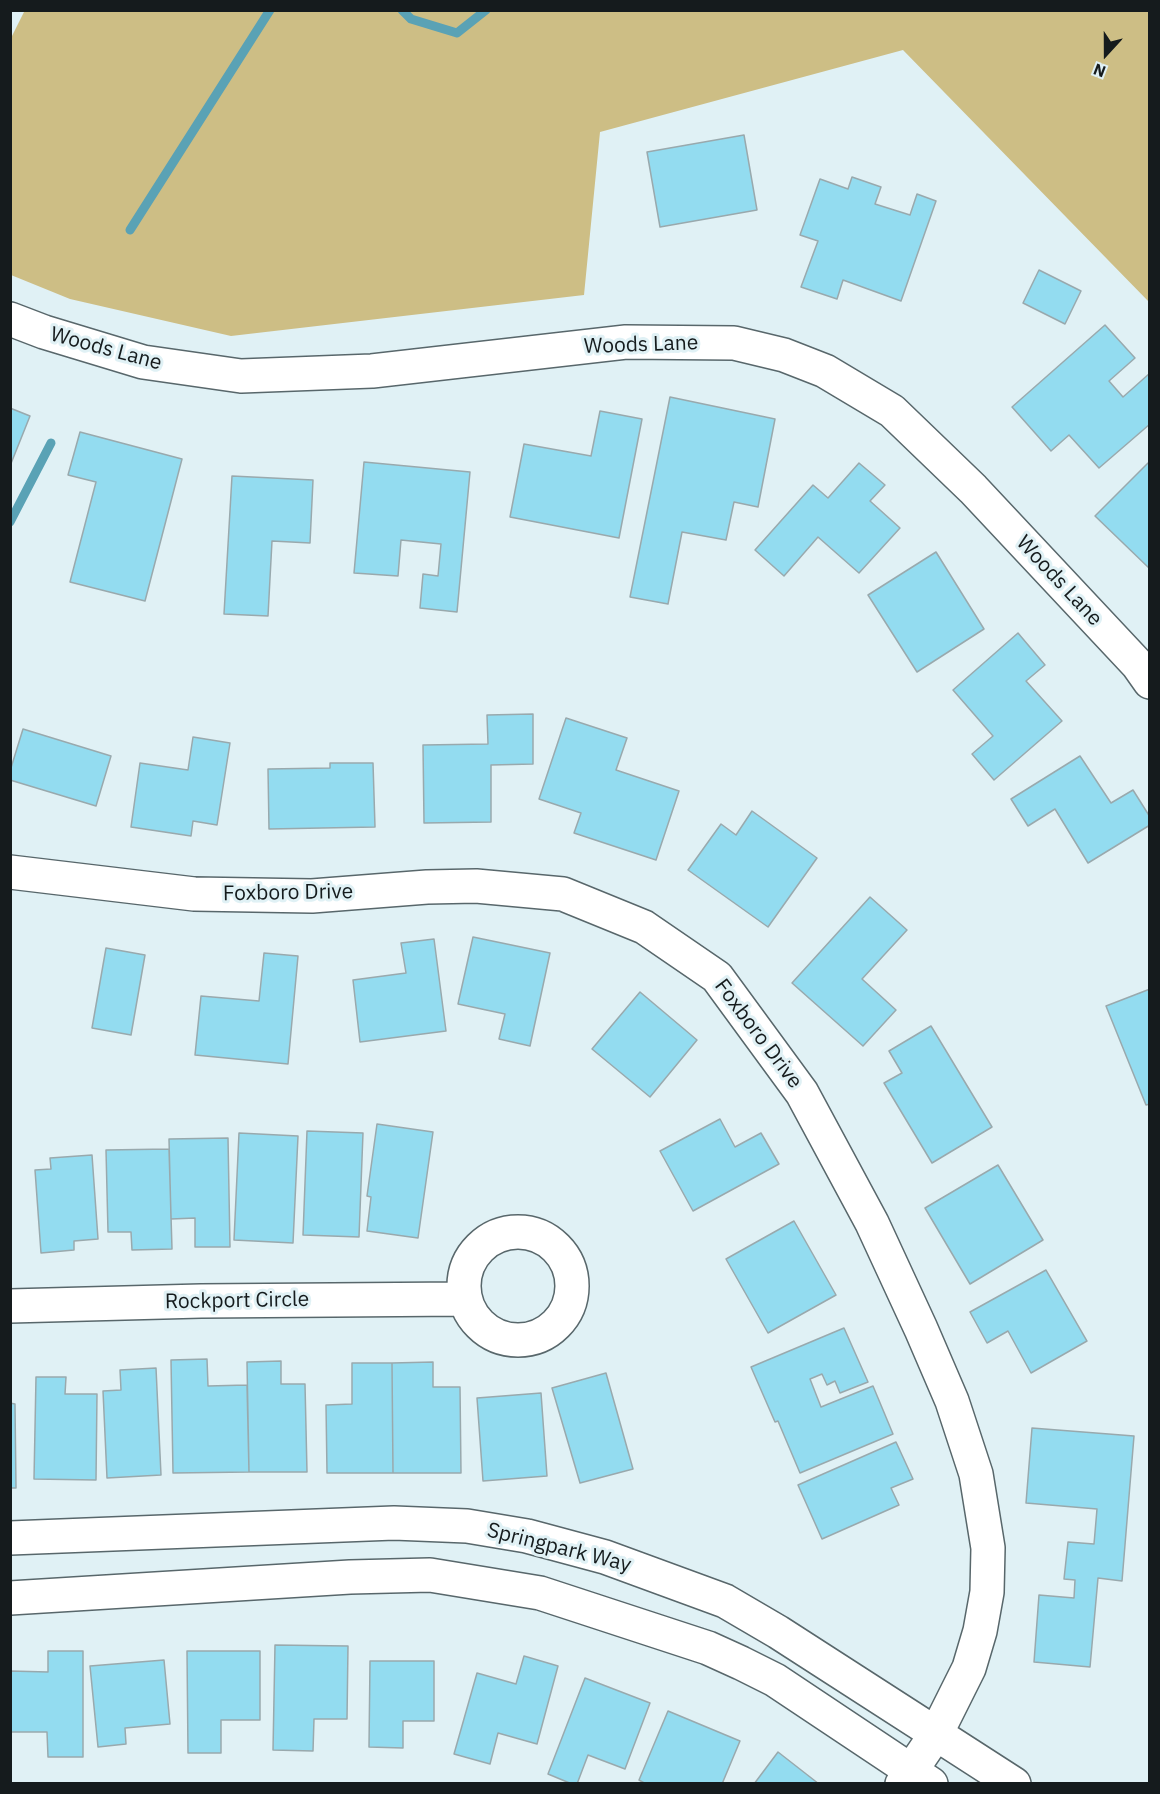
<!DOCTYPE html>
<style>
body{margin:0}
#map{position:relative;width:1160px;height:1794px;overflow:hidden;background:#e0f1f5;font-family:"IBM Plex Sans",sans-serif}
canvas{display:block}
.frame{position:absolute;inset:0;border:12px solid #151b1d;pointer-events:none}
.north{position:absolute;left:1076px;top:24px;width:60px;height:60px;-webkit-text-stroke:4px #e0f1f5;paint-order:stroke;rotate:201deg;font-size:16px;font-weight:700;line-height:24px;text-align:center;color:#151b1d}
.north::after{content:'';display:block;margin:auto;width:21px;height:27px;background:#151b1d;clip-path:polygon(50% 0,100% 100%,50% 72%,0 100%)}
</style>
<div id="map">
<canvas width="1160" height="1794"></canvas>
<div class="frame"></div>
<div class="north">N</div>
</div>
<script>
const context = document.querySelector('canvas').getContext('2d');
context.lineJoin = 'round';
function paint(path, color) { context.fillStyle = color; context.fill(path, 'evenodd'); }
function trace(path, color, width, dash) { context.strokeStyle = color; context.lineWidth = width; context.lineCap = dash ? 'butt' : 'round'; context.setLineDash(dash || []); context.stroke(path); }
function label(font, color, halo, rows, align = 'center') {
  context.font = font + ' "IBM Plex Sans",sans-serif'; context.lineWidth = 6; context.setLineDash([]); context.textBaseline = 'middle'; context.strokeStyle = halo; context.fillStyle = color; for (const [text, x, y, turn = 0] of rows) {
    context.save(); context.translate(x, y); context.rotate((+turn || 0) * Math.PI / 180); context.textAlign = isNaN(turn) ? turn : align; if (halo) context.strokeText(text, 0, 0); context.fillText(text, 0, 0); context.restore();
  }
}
const forest = new Path2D(`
 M25,10L1149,11V302L903,50L600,132L584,295L231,336L70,299L11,275L10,40Z`);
const stream = new Path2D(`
 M402,10L411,19L457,33L486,10
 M130,230L270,10
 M10,522L51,443`);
const building = new Path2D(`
 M744,135L757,210L660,227L647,152Z
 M852,177L881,187L875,204L910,215L917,194L936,201L901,301L843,280L837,299L801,287L818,241L800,235L820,179L848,189Z
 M1039,270L1081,291L1065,324L1023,303Z
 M1105,325L1135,358L1109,381L1123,397L1150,373V424L1099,468L1069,435L1051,451L1012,407Z
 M670,397L775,419L758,507L734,502L726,540L682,532L668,604L630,597Z
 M10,408L30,416L10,466Z
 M600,411L642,419L619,538L510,517L524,444L591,456Z
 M80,432L182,459L145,601L70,582L96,482L68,475Z
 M364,462L470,472L457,612L420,608L423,574L438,576L441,544L401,540L398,576L354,573Z
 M859,463L885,485L870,501L900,528L859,573L818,537L784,576L755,550L813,485L828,498Z
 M1148,463L1150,464V569L1095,516Z
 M232,476L313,480L310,543L272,541L268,616L224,614Z
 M936,552L984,629L917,672L868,595Z
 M1018,633L1045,665L1026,681L1062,721L994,780L972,754L993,736L953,690Z
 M533,714V764L491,765V822L424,823L423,745L488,744L487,715Z
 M566,718L627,738L616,770L679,791L656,860L574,833L581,813L539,799Z
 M23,729L111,756L96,806L10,780V771Z
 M193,737L230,743L217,825L193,821L191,836L131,827L140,763L188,770Z
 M1080,756L1111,803L1133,790L1150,817V825L1088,863L1055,809L1028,826L1011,799Z
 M330,763H373L375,827L269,829L268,769L330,768Z
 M752,811L817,858L768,927L688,870L721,824L736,835Z
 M870,897L907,930L862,979L896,1010L863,1046L792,983Z
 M473,937L550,953L530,1046L499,1039L505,1014L458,1004Z
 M434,939L446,1031L360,1042L353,980L406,973L401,943Z
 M106,948L145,955L131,1035L92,1028Z
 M264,953L298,956L288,1064L195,1055L201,996L259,1001Z
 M1150,989V1104L1146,1105L1106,1006Z
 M640,992L697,1040L650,1097L592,1049Z
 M931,1026L992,1127L932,1163L884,1083L902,1073L889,1051Z
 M720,1119L735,1147L761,1133L779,1164L693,1211L660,1151Z
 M377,1124L433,1132L418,1238L367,1231L371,1197L367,1196Z
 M307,1131L363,1133L359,1237L303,1235Z
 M239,1133L298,1136L293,1243L234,1240Z
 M228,1138L230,1247H195V1218L171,1219L169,1139Z
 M169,1149L172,1249L132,1250L131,1232H108L106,1150Z
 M92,1155L98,1239L74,1241V1250L41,1253L35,1170L51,1169L50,1158Z
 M998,1165L1043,1240L970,1284L925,1208Z
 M794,1221L836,1295L768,1333L726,1259Z
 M1046,1270L1087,1341L1031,1373L1008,1331L987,1343L970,1312Z
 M844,1328L868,1382L840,1393L835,1381L827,1385L822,1374L810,1379L821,1407L873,1386L893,1434L800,1473L778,1421L775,1422L751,1367Z
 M207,1359L208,1386L247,1385L249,1472L173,1473L171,1360Z
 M281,1361V1384H305L307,1472H249L247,1362Z
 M433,1362V1387H460L461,1473H393L392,1363Z
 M352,1363H392L393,1473H327L326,1405L352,1404Z
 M156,1368L161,1475L107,1478L103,1391L121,1390L120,1370Z
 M606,1373L633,1469L580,1483L552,1388Z
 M36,1377H66L65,1394H97L96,1480L34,1479Z
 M541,1393L547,1476L483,1481L477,1398Z
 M10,1403L15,1404L16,1488H10Z
 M1032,1428L1134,1436L1122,1581L1098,1578L1090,1667L1034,1662L1039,1595L1074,1598L1075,1580L1064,1579L1068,1542L1094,1544L1097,1509L1026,1503Z
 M896,1442L913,1479L891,1488L899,1505L822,1539L798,1485Z
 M275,1645L348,1646L347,1719H314L313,1751L273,1750Z
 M48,1651H83V1757H48L47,1732H10V1671L48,1672Z
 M187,1651H260V1720H221V1753H188Z
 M524,1656L558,1666L537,1744L498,1733L490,1764L454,1754L477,1673L516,1684Z
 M164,1660L170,1724L125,1728L126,1744L98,1747L90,1666Z
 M370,1661H434V1721H403V1748L369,1747Z
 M585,1678L650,1703L625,1769L588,1755L577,1784H572L548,1774Z
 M668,1711L740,1741L722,1784H646L639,1780Z
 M778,1752L819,1784H754Z`);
const minor = new Path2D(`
 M10,319L44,332L143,362L241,376L372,371L626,342L734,343L784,355L825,371L892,411L973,489L1138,665L1150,682
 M10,872L194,894L312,896L427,887L476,886L563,894L644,927L717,977L802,1093L872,1223L921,1329L952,1401L976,1474L988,1548L987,1592L980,1631L969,1668L936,1734L902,1784
 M464 1286a54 54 0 1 1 108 0a54 54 0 1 1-108 0Z
 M10,1306L201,1301L464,1299
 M10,1538L394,1523L467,1526L527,1536L605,1557L725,1601L778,1632L1014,1784
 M10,1598L350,1577L430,1575L540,1593L708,1648L741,1663L775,1680L931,1784`);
const streetNames = [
 ["Woods Lane",641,345,-2],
 ["Woods Lane",106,349,15],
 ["Woods Lane",1059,581,47],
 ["Foxboro Drive",288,893,-1],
 ["Foxboro Drive",758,1034,53],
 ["Rockport Circle",237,1301,-1],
 ["Springpark Way",559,1548,14]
];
paint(forest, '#cdbe85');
trace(stream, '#5aa2b5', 9);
paint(building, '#93dcf0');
trace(building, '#99a9ad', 1.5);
trace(minor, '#58676b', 36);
trace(minor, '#fff', 33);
label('21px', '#151b1d', '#e0f1f5', streetNames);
</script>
